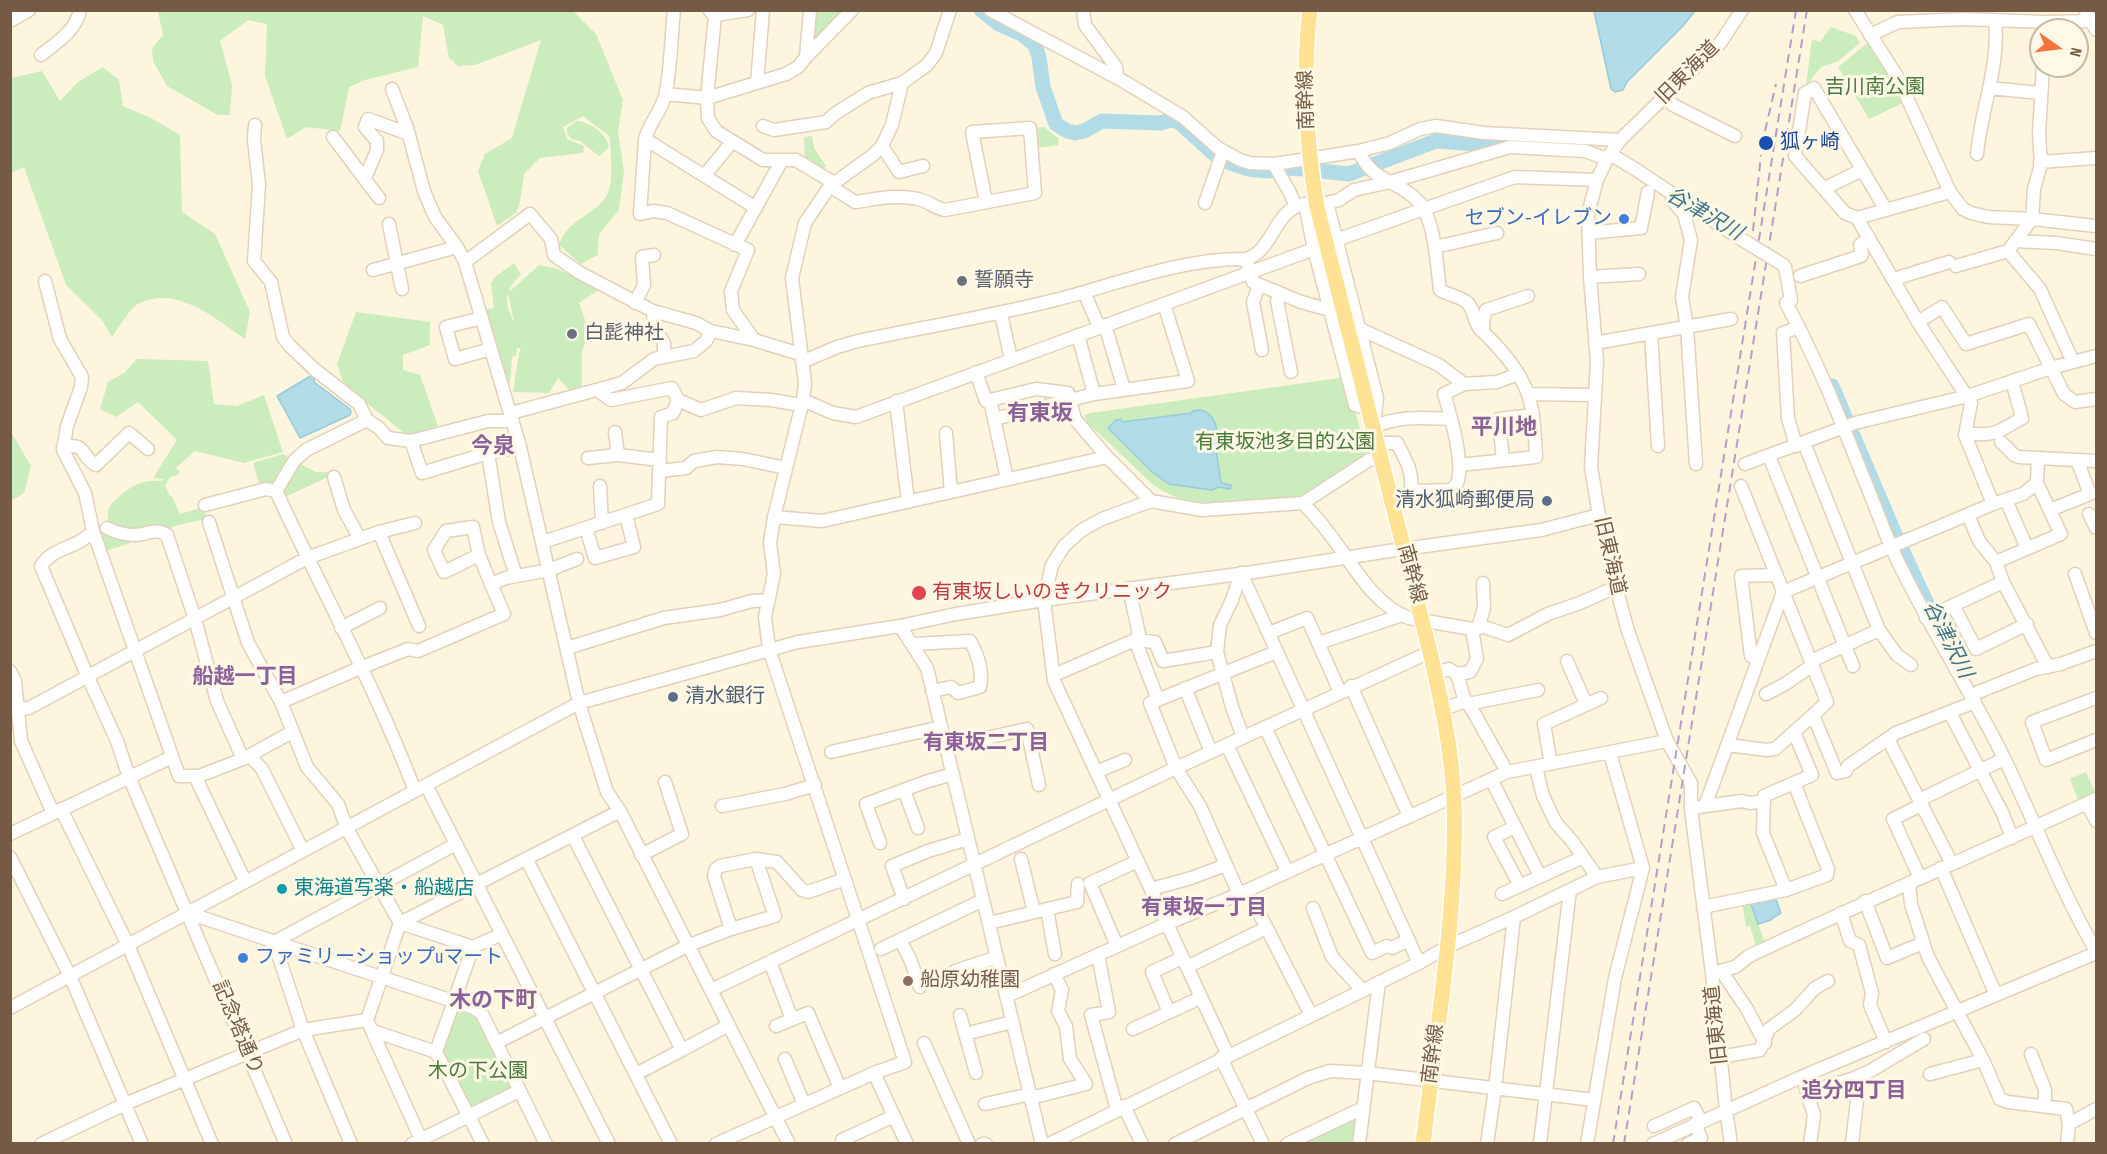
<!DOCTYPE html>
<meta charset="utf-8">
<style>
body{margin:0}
#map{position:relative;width:2107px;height:1154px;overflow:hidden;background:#fef5de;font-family:"Sofia Sans Condensed",sans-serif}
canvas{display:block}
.frame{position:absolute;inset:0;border:12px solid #755b45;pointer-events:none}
.north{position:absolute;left:2029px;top:18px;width:60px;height:60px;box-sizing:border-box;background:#fff8e6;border:2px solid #c8b9a6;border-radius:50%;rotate:104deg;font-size:16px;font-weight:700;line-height:24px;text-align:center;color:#755b45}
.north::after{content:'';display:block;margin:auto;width:21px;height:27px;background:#f1753a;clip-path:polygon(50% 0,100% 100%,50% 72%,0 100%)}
</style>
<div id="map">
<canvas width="2107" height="1154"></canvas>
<div class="frame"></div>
<div class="north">N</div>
</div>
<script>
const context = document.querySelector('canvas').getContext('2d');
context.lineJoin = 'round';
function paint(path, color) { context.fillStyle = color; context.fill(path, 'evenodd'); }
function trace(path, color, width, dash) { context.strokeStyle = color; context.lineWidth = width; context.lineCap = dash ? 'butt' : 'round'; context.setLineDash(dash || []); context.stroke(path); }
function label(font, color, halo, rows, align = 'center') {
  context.font = font + ' "Sofia Sans Condensed","Noto Sans JP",sans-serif'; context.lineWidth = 6; context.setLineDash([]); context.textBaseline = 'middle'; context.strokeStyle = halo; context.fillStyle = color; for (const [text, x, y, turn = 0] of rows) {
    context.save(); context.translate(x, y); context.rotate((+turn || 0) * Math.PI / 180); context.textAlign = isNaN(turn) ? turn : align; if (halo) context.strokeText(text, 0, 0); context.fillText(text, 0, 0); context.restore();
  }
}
const green = new Path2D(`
 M158,11H573L596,34L623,100L618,131L624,172L619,210L599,234L598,255L581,264L559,245C565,223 590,216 604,200C615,187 611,152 609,136L583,116L563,127L567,139L584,146L583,153L540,158L524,174L520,202L516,213L497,226L478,171L485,154L512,138L541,40L475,65L458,66L449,58L443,25L423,16L418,67L365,80L349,87L340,131L306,127L287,139L265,76L267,24L248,20L220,41L232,85L230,115H218L167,86L153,61L152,48L163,35Z
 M813,11H844L813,46Z
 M1831,27L1856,36L1860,43L1837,62L1821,67L1806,86L1812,39L1820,42Z
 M1870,41L1905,102L1869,119L1838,67Z
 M103,67L119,80L123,106L151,118L180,135L182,212L215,234L250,312L245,339C216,319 176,284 138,304C130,308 118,329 112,337L102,320L66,285L24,167L11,173V78L42,71L60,101L78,82Z
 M577,121C590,122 607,134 609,147L599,156L580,141L571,139L567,132V128Z
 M1044,127L1059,139L1058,145L1036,148L1035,128Z
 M812,136L814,148L826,166L822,170L805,159L804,137Z
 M514,263L521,274C505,291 503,301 514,322L508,293L539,265L558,269L600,289L579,303L590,334L582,350V386L570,391L558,378L549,393L513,392L519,353L521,349L517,348L516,356L512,357L510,382L506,383L484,310L494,308L491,283L495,277Z
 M356,312L430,322V345L403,355V370L420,375L438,426L408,436L344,385L337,364Z
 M137,359L208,361L214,404L237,406L264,395L283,452L244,463L195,451L176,468L179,471L178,475L170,477L165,486L170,496H172L180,514L200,508L205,514V521L201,520L174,526L168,531L137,534L110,527C105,509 108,506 122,494C136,483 145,480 162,481L164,479L153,478L177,440L138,402L116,417L100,409L108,382L124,373Z
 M1347,377L1366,454L1306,498L1207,504C1186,502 1167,496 1150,482L1087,422L1084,415L1090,413Z
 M10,430L31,466L24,493L11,501Z
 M283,454L292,460L277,484L260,486L253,463Z
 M296,462L316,472H329L330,476L283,498L281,486Z
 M105,529L128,537L130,543L103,552L98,532Z
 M2086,772L2096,795L2079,802L2070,779Z
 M1750,901L1765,943L1757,949L1750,926L1746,927L1742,902Z
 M456,1007L471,1013L480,1021L513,1088L469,1110L442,1056V1046Z
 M1356,1120L1354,1143H1303Z`);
const water = new Path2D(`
 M1594,11V10L1695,11L1682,27L1627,82L1623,90L1615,92L1611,89Z
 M314,374V382L350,409L351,412L350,415L300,438L277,396Z
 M1200,410C1214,412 1220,430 1215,442L1221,483L1231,485L1230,489L1218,487L1212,490L1169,484L1152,472L1108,428L1116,420L1121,419L1122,422L1192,413V411Z
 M1775,897L1781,913L1774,917L1771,920L1758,924L1750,901Z`);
const river = new Path2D(`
 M981,10L999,24L1022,34L1035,45L1039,57L1043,87L1056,124L1067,131L1075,133L1084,131L1102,121L1160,123L1171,120L1179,122L1214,154L1225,161L1248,169L1268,171L1294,168L1349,174L1436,141L1477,144L1500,142L1522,144
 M1832,386L1897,539L1937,625`);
const minor = new Path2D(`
 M674,10C671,37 671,71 665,96C661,112 649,123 645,139L640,214L653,211L667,213L748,250L731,291L733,310L754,340
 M990,10L1123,81L1183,117L1218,148L1240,160L1250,163L1275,164L1359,151L1390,143L1420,129L1436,126L1484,133L1620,140
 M1083,10L1085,25L1116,67L1117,78
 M1855,10L1898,78L1950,192L1963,209L1971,213L1988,217L2032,219L2096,226
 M2085,10L2096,30
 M710,11L715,15L748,10
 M715,15L707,98L708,118L716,131L763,160H796L834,183
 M10,21L29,10
 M1870,35L1898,22L1963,19L2045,22L2091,21L2096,19
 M41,55C56,43 76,31 80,10
 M806,57L852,10
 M2043,66L2039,134L2041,164L2034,189L2032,219L2008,251L2040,289L2073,362
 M757,83L763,10
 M1989,88L2041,93
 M392,89L407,128L424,191L435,217L457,247L465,262
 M666,94L707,98L786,74L798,67L806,57L810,10
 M1665,97L1673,105L1735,136
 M255,125L254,139L259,185L254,261L271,282L283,337L290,346L314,369L359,404L367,420L379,428L388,438L411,441L488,421H513
 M763,126L774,130L826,122L836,113L868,93L902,83
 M333,137L379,198
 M645,139L756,208
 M882,146L899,172L923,166
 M1359,151C1372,183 1397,179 1418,201C1435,218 1437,267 1440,290C1448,295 1458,296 1465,301C1475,307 1473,322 1480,329C1503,351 1527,377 1532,410C1535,425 1535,441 1536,457L1459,465
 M1610,154L1635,169L1736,236
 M1977,154C1981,109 2000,66 1995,20
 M2040,162L2096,158
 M1275,164C1279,179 1292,190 1295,206
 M704,176L732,142
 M365,178L377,150V141L365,127L368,119L409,134
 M830,186L855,202C876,199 898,194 918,199C928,201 935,208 945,210L1035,193L1030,128L972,132L986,202
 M1825,188L1862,170
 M1675,196L1672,200L1684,214L1691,240L1682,297L1687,327L1696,464
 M1205,203L1223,151
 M1886,210L1814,88L1805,93L1795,156L1845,213L1857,218L1950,192
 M1857,218L1918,322L1971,403L1965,435L1993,504
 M389,224L402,289
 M1588,233L1641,228L1648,192
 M1336,240L1515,177L1597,180
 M2015,241L2056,243L2096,249
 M735,245L782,160
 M1435,247L1497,233
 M1246,259C1274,251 1274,208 1305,204L1314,249L1355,405L1369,409
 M1782,264L1785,267L1791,300L1786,303C1815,356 1838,413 1860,469C1871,495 1881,523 1892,549C1925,621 1969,687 2004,758C2035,822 2060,889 2096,951
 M1956,266L2008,251
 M373,270L457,247
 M1800,276L1861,256L1862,254L1860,245L1869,238
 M1590,277L1639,274
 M1894,279L1949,262
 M45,281L60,339L82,377L81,387L67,426L63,450L85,493L93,531L179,776H199L243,759L292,732
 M1259,285L1253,302L1262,350
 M1084,292L1099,327
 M1280,294L1277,301L1291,372
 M635,303L644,285L642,257L654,255
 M653,311L654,328L664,343V356
 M1001,314L1011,359
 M482,318L446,327L455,359L491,349
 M1918,322L1942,307L1966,344L2029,324L2064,394L2075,402L2096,399
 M1105,325L1124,389
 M1360,329L1439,365L1464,384L1497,382L1518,374
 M1483,332V321L1486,310L1528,296
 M1651,333L1658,446
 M1078,335L1094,394
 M1595,343L1731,319
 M802,362L837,347L858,341C925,327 992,316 1059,299C1120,283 1183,258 1246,259L1253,282L1301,302L1330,310
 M976,372L986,401L1036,389L1068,393L1075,419L1107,457
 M597,390L611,400L672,388L678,400L701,410L736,398L771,400L801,405
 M1529,394L1595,395
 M803,400L833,413L856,417L1314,249
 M990,400L1007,479
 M896,401L908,502
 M511,413L622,383L654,359L694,351L706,341L711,331
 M994,419L1094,394L1188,381L1164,304
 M367,420L306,450L294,461L276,491C322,591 376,688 415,791
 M1374,424L1377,398L1327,203L1339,200L1354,190L1390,182L1510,147L1585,151L1607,159
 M1374,427C1399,415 1424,418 1451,419
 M615,432L618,455
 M946,433L951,492
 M1966,433C1994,437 1998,432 2022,418L2012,381
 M411,441L422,473L488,453L520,447
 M2001,442L2014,455L2019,457L2096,461
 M1378,443H1397C1405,459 1413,470 1411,487L1417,491L1451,490C1453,488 1456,486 1457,483C1465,465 1450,413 1444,394L1464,384
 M1804,443L1879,630L1811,661
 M1796,446L1788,418L1783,333L1799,327
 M63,447C87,442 80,456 96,465L129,433L148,449
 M488,453L499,522L516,576
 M1769,456L1853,666
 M588,458L618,455L660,460
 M1503,460L1499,419L1533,415
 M1745,464L1855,423L1968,396L2051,368L2096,356
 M660,471L686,468L694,461L717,457L743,459L786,468
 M334,477L344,510L360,539
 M600,486L602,523
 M1741,486L1827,702L1813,715
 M2006,500L2027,548
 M1151,501L1102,519L1082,530L1064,546L1052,565L1044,600L1054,681L1228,1055
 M1303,503C1311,512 1320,521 1327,531C1351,560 1371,604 1409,618L1472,629L1484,627L1508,635L1548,614L1580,603L1616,587
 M205,505L266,489L276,491
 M2050,510L2090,494L2077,460
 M2089,514L2096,528
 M1968,515L1979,541L1996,562L2003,582L2048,667
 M774,517L822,521L1107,457L1151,501L1202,510L1303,503L1369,460L1381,458
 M209,522L248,643L281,702L307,767L338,804L347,829L400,923L473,947L502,934
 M107,528C115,532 125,535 135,535C147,535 156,527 167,535L195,619L217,701L243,759
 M586,528L595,558L634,547L626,515
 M93,531C76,550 55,545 41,566L87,675L117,741L129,777L286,1144
 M379,532L419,626
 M543,542L658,504L661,417L673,413L678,400
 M479,555L444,572L434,550L446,531L473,527L479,555L491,584
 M1996,562L2061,534L2037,483
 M1241,573L1419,963L1447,947L1514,917L1597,877L1643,868L1615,978L1587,1144
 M1241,573L1232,600L1220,625L1217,652L1232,707L1243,737
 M2075,574L2096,633
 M1129,588L1139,634L1135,640L1158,700
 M1953,605L1976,649L2027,624
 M1926,618L2003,582
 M900,626L927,668L1042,1144
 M341,628L380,608
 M1478,628L1484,608L1483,583
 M1879,630L1897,655L1911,665
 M1269,633L1307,618L1340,692
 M1319,643L1402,615
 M913,644L970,641C978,655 983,671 980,687L958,693L951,687L932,691
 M567,648L664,618L720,610L752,601L769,600
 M1758,659L1751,656L1741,576L1776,575
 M1567,661L1586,704
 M10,671L15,681L21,741L53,813
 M1435,673L1449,669L1457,674L1464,698L1474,713L1507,772
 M1457,674L1470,672L1477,659L1472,629
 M1054,675L1135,640L1155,642L1163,661L1217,652
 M1351,686L1409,816
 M1185,688L1211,752
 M1766,694L1785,684L1813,665
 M1971,695L2036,669L2061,664L2096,651
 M2096,698L2032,722L2046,760L2096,740
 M281,702L360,668L408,649L418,651L504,614L491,584L506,578L549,570L577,559
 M1468,704L1538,690
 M1443,709L1466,701
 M10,710L29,708L307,558L379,532L415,523
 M1950,713L2003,814L2012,838
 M1265,727L1372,953L1387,946L1392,948L1409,940
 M1888,739L1952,864
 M1227,745L1287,871
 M1728,745L1766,750L1775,749L1813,715L1837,773L1846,771L1848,766L1896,733L1975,702
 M946,747L1027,729L1039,785
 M831,752L941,727
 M1610,753L1643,868
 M250,756L262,769L303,851
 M1551,764L1544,724L1601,698
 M1536,767L1543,796L1556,823L1572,841L1597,877
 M1096,772L1125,760
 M195,776L245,881
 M1491,779L1540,876
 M426,785L609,1144
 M904,790L918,828
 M1919,800L2004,759
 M2087,803L2096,821
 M722,806L785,794L815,785
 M1705,806L1742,801L1750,803L1764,801
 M61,809L128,945L212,1144
 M1691,809L1705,806L1783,592L1993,504L2023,494L2037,483L2038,458
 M1515,827L1494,837L1520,886
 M10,834L172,757
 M573,836L682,1050L729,1025
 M880,843L866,804L925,782L953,774
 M641,855L682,834L665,782
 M10,857L70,976L142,1144
 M756,859L777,862L802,890L808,892L845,879
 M1021,859L1034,912
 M527,860L671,1144
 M1941,868L1996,995
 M1920,878L1893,819L1921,805
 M1909,883L1911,904L1928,957L1983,1060L1930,1074
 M1151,889L1191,878L1226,865
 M1786,890L1763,833L1764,796L1812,775L1794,732
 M1239,894L1200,806L1176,768L1150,703L1276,652
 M1502,894L1583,857
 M904,899L892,866L928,851L968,839
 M1865,901L1887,958L1923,943
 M1256,907L1311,1015
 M1703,907L1786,890L1827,875L1828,869L1794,783
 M1313,908L1332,957L1362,990
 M1047,909L1055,954
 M188,913L474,1008L482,1014L546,1144
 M1841,913L1850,941L1859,945L1872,993L1870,1005L1886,1042
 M989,923L1077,902L1078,884
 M900,940L910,959L920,987
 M1117,946L1090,883L1138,861
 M881,949L983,900
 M1098,955L1109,1012L1091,1015L1117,1110
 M770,962L792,1019
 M1187,967L1266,928
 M955,971L997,957
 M1722,972L1747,1009L1765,1043
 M1712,973L1735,967L1749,956C1864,902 1981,852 2096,799
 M711,990L1176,768L1430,652
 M1007,996L1166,924L1239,894L1507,772L1667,741
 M10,1008L579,703L798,642L900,626L956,614L1044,600L1254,572L1389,551L1541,530L1599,515
 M1169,1012L1152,972L1182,958
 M960,1015L976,1073
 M776,1026L808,1013L840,1088
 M1133,1029L1200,998
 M373,1031L436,1052L483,1144
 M965,1034L1012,1022
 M496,1043L687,946L731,929L775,916L756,859L720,866L716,869L714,876L731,929
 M924,1043L969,1144
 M436,1052L473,947
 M2031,1054L2045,1090V1106
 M1720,1057L1760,1050L1769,1029L1795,1010L1815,988L1828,981
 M1221,1058L1263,1144
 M785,1059L804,1104
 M1983,1060L2000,1099L2008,1102L2066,1109L2069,1124
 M874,1073L907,1144
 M636,1074L682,1050
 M1805,1086L1814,1115L1810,1144
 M1808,1092L1852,1079L1870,1071L1924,1039
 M1031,1098L1086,1084L1070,1059L1066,1026L1058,1011L1062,990L1054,974
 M985,1104L1031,1094
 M1124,1106L1142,1144
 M1654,1126L1694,1108L1701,1121
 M41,1144L125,1104L303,1030L367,1020
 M351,1144L303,1030L274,942L456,844
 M412,1144L519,1091
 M423,1144L367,1020L400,923L620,811
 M716,1144L874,1073L905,1062L769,649L765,617L774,574L770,543L774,517L803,400L805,383L792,278L805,223L830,186L873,155L882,146L892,125L902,83L927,65L936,53L950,10
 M789,1144L620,811L607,792L579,703L520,447L465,262L530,214L551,239L554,255L580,273L653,311L696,323L711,331L754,340L800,354
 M844,1144L842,1140L894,1116
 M982,1144H986
 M1049,1144L1419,963
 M1175,1144L1308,1078L1330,1071L1367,1073L1594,1100
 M1287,1144L1363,1108
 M1359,1144L1379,982
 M1487,1144L1495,1089L1514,917
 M1540,1144L1570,890
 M1653,1144L1801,1077L2096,953
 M1688,1144L1701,1138L1695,1124
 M1731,1144L1726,1110L1712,973L1691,809V783L1667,741L1628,631L1616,587L1599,515L1591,467L1597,361L1590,277L1588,214L1597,180L1607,159L1620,140L1721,42L1742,10
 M1852,1144L1857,1100L1852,1079
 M2067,1144L2069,1124L2096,1109`);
const major = new Path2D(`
 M1310,10C1302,76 1306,142 1317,207L1430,652C1441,700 1452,750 1454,800C1458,911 1436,1032 1423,1144`);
const rail = new Path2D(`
 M1765,131L1776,84
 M1753,231L1761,155
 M1613,1144L1796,10
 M1624,1144L1807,10`);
const minorBridge = new Path2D(`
 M1736,236L1782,264`);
const markers = [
 [1766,143,8,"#1a4fb4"],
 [1624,219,6,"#3f7fe0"],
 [962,281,6,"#6b7280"],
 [572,334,6,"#6b7280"],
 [1547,501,6,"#5c6f8a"],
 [919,593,8,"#e0444e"],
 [673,697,6,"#5c6f8a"],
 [282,889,6,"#0f9aa8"],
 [243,958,6,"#3f7fe0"],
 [908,981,6,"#8d6e63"]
];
const streetNames = [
 ["旧東海道",1688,73,-45],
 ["南幹線",1307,100,-92],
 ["旧東海道",1609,556,77],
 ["南幹線",1411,574,75],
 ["旧東海道",1717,1025,-96],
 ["記念塔通り",237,1028,67],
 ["南幹線",1434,1054,-83]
];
const parkNames = [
 ["吉川南公園",1875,88],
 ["有東坂池多目的公園",1285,443],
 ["木の下公園",478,1072]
];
const transitNames = [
 ["狐ヶ崎",1780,143]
];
const shopNames = [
 ["セブン-イレブン",1612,219],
 ["ファミリーショップuマート",255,958,"left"]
];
const worshipNames = [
 ["誓願寺",974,281],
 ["白髭神社",584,334]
];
const serviceNames = [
 ["清水狐崎郵便局",1535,501],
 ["清水銀行",685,697,"left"]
];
const healthNames = [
 ["有東坂しいのきクリニック",932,593]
];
const cultureNames = [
 ["東海道写楽・船越店",294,889]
];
const educationNames = [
 ["船原幼稚園",920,981]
];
const waterNames = [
 ["谷津沢川",1704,215,30],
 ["谷津沢川",1947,640,63]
];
const neighbourhoodNames = [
 ["船越一丁目",245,678],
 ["有東坂二丁目",986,744],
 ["有東坂一丁目",1204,909],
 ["追分四丁目",1854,1092]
];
const quarterNames = [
 ["有東坂",1040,414],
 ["平川地",1504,428],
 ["今泉",493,447],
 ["木の下町",493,1001]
];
paint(green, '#cbecbc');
paint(water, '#b2dbe8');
trace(water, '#97cadb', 1.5);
trace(river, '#b2dbe8', 15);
trace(minor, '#e2d1ba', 15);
trace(major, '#fff', 18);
trace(minor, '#fff', 12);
trace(major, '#ffe294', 15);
trace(rail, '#b89dc7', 2, [9, 6]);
trace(minorBridge, '#e2d1ba', 15, []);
trace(minorBridge, '#fff', 12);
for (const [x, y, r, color] of markers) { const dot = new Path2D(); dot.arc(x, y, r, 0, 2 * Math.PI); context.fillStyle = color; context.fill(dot); trace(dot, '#fff8e6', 2); }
label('20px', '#755b45', '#fff8e6', streetNames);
label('20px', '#497c3c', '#fff8e6', parkNames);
label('20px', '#164399', '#fff8e6', transitNames, 'left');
label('20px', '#366cbe', '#fff8e6', shopNames, 'right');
label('20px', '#5b616d', '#fff8e6', worshipNames, 'left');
label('20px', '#4e5e75', '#fff8e6', serviceNames, 'right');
label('20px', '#be3a42', '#fff8e6', healthNames, 'left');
label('20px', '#0d838f', '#fff8e6', cultureNames, 'left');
label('20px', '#785e54', '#fff8e6', educationNames, 'left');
label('italic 21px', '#3d768b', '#fff8e6', waterNames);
label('bold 21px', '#8c6099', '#fff8e6', neighbourhoodNames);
label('bold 22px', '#8c6099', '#fff8e6', quarterNames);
</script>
